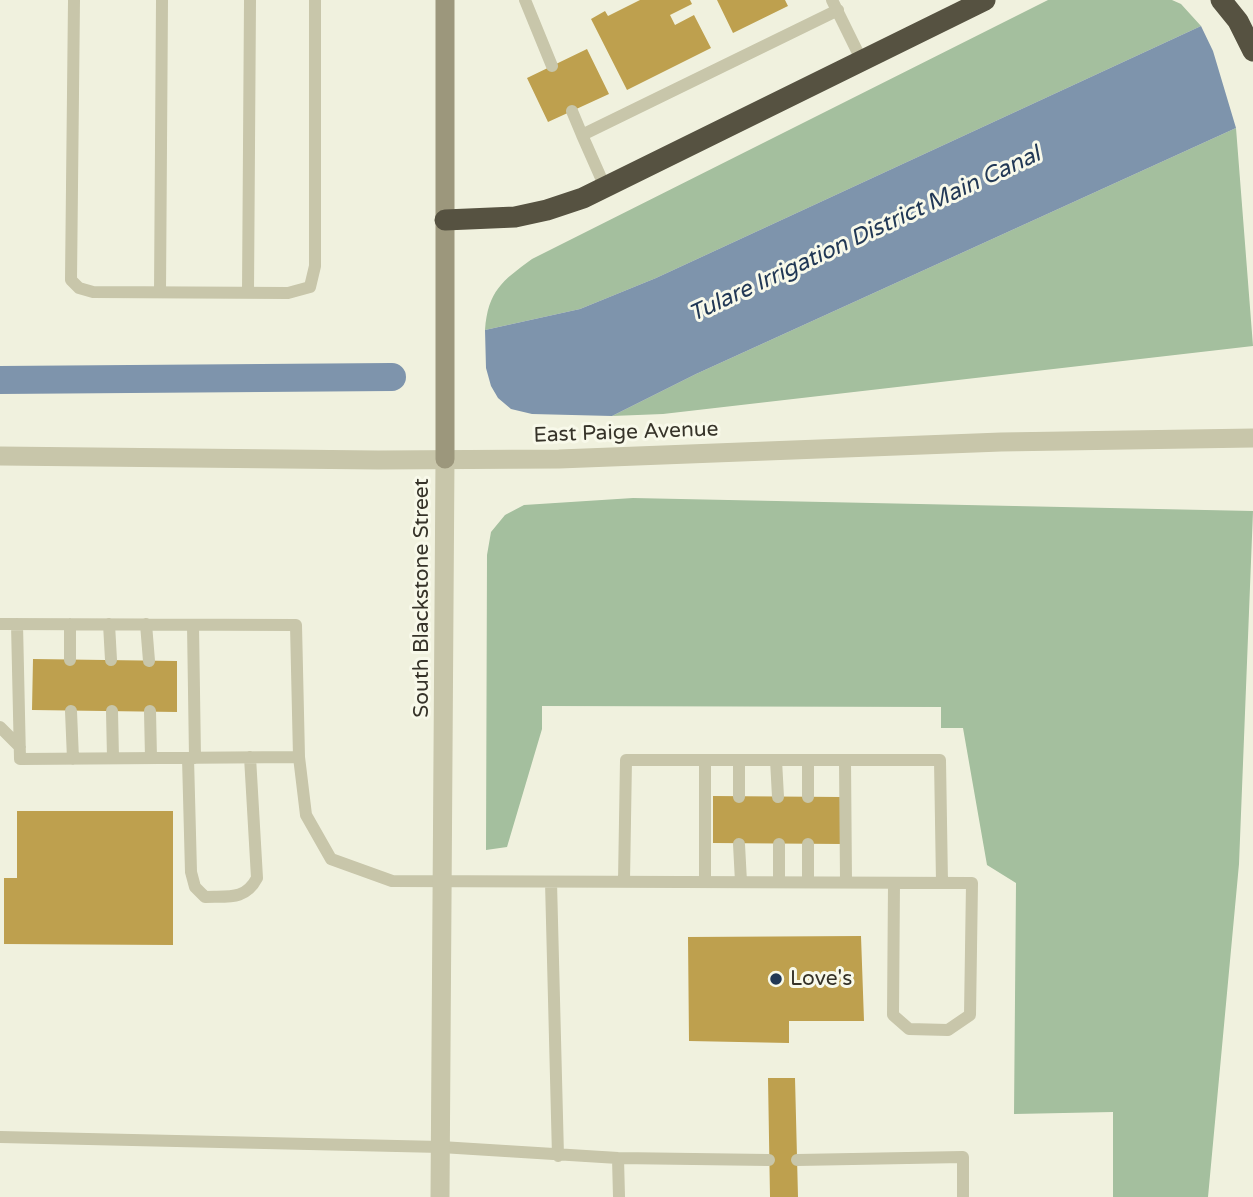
<!DOCTYPE html>
<style>
body{margin:0}
canvas{display:block;background:#f0f1de}
</style>
<canvas width="1253" height="1197"></canvas>
<script>
const context = document.querySelector('canvas').getContext('2d');
context.lineJoin = 'round';
function paint(path, color) { context.fillStyle = color; context.fill(path, 'evenodd'); }
function trace(path, color, width, dash) { context.strokeStyle = color; context.lineWidth = width; context.lineCap = dash ? 'butt' : 'round'; context.setLineDash(dash || []); context.stroke(path); }
function label(font, color, halo, rows, align = 'center') {
  context.font = font + ' "Varela Round",sans-serif'; context.lineWidth = 6; context.setLineDash([]); context.textBaseline = 'middle'; context.strokeStyle = halo; context.fillStyle = color; for (const [text, x, y, turn = 0] of rows) {
    context.save(); context.translate(x, y); context.rotate((+turn || 0) * Math.PI / 180); context.textAlign = isNaN(turn) ? turn : align; if (halo) context.strokeText(text, 0, 0); context.fillText(text, 0, 0); context.restore();
  }
}
const green = new Path2D(`
 M1048,0H1172L1181,4L1201,26L656,278L580,309L485,330C488,291 502,281 532,259Z
 M1236,128L1253,346L663,414L612,416L696,374Z
 M633,498L1253,511L1239,864L1208,1197H1113V1112L1014,1114L1016,883L987,865L963,728H941V707L542,706V729L507,847L486,850L487,555L491,532L505,515L524,505Z`);
const water = new Path2D(`
 M1201,26L1213,51L1236,128L696,374L612,416L532,414L511,409L498,398L491,386L486,368L485,330L580,309L656,278Z`);
const canal = new Path2D(`
 M0,380L392,377`);
const building = new Path2D(`
 M640,0H690L692,4L670,15L675,25L694,15L711,48L627,90L591,19L605,11L608,16Z
 M717,0H785L788,6L733,33Z
 M587,49L609,94L548,122L527,78Z
 M33,659L177,661V712L32,710Z
 M713,796L841,797V844L713,843Z
 M17,811H173V945L4,944V878H17Z
 M861,936L864,1021H789V1043L689,1041L688,937Z
 M768,1078H795L798,1197H770Z`);
const service = new Path2D(`
 M74,0L71,280L79,288L93,292L288,293L310,287L315,266V0
 M525,0L552,66
 M832,0L862,61
 M572,111L582,135
 M605,187L582,135L838,10
 M160,292L162,0
 M248,292L250,0
 M0,624L296,625L299,757L306,815L331,859L392,881L972,883L970,1015L948,1030L909,1029L893,1015L894,883
 M17,624L20,759L299,757
 M70,624V660
 M109,624L111,660
 M146,624L149,661
 M193,625L195,758
 M71,711L73,759
 M112,711L113,758
 M150,711L151,758
 M0,727L20,747
 M188,758L191,872L195,887L205,897C227,896 245,901 257,878L250,757
 M739,760V797
 M776,760L778,797
 M808,760V797
 M845,760L846,882
 M739,844L741,882
 M779,844V882
 M808,844V882
 M624,881L626,760H940L942,883
 M551,882L558,1156
 M705,882V760
 M0,1137L441,1147L618,1158L769,1160
 M618,1158L619,1197
 M797,1160L963,1157V1197`);
const minor = new Path2D(`
 M440,1197L445,459`);
const tertiary = new Path2D(`
 M0,456L378,460L559,459L1001,442L1253,438`);
const secondary = new Path2D(`
 M445,0V459`);
const motorway = new Path2D(`
 M1221,0L1238,21L1253,51
 M445,220L515,217L547,210L583,198L985,0`);
const markers = [
 [776,979,7,"#213855"]
];
const streetNames = [
 ["East Paige Avenue",626,433,-2],
 ["South Blackstone Street",422,598,-90]
];
const poiNames = [
 ["Love's",790,979]
];
const waterNames = [
 ["Tulare Irrigation District Main Canal",865,235,-25]
];
paint(green, '#a4bf9e');
paint(water, '#7e94ac');
trace(canal, '#7e94ac', 28);
paint(building, '#bea04e');
trace(service, '#c8c6aa', 12);
trace(minor, '#c8c6aa', 19);
trace(tertiary, '#c8c6aa', 19);
trace(secondary, '#9c977c', 19);
trace(motorway, '#565241', 21);
for (const [x, y, r, color] of markers) { const dot = new Path2D(); dot.arc(x, y, r, 0, 2 * Math.PI); context.fillStyle = color; context.fill(dot); trace(dot, '#f8f9ea', 2.5); }
label('21px', '#363329', '#f8f9ea', streetNames);
label('21px', '#363329', '#f8f9ea', poiNames, 'left');
label('italic 23px', '#213855', '#f8f9ea', waterNames);
</script>
